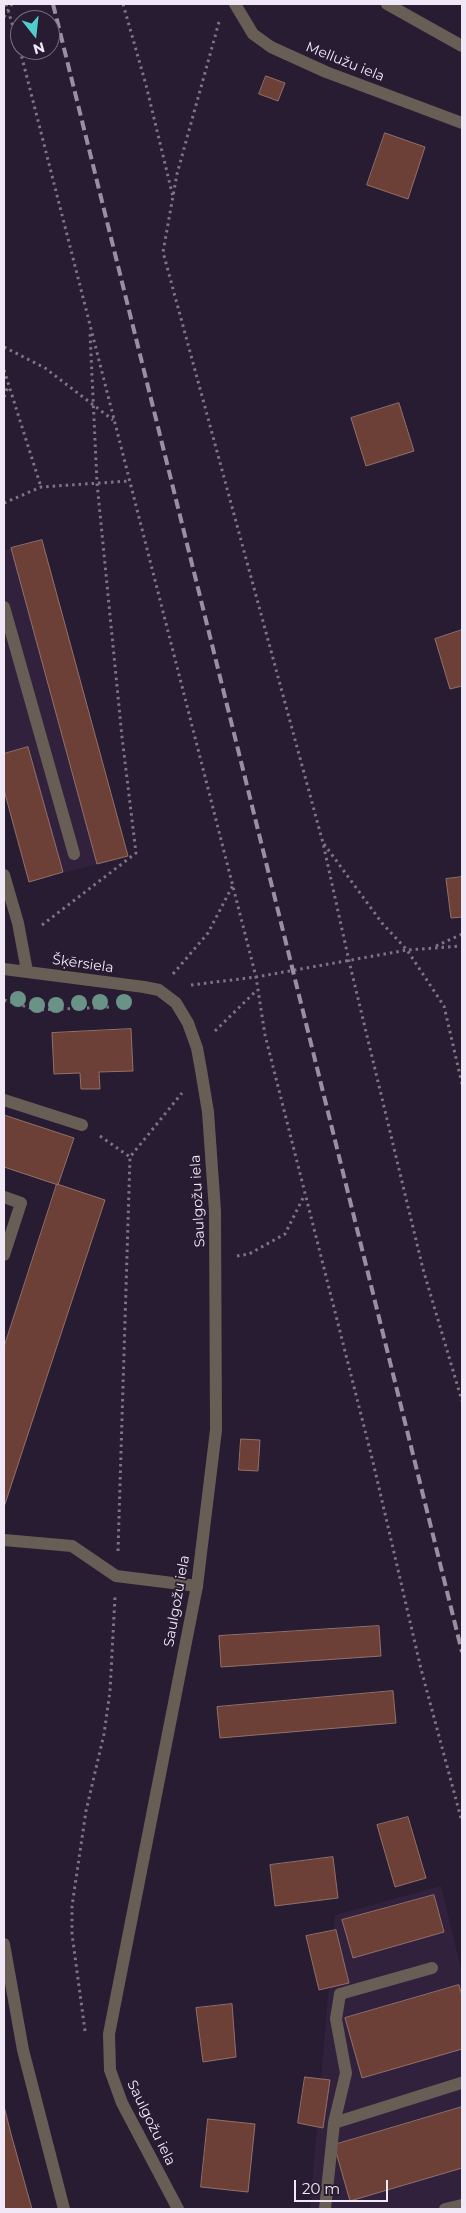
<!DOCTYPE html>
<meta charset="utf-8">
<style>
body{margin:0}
#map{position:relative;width:466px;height:2213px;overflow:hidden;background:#281c32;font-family:Montserrat,sans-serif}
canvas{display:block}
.frame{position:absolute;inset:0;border:5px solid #f0e8f7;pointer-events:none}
.north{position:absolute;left:10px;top:10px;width:50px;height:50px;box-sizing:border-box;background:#281c32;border:1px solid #786e81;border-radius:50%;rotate:164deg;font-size:14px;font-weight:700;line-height:20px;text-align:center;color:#f0e8f7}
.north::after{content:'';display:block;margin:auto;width:18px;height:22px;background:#52cdce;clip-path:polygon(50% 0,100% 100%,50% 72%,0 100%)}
.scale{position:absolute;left:294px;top:2180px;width:94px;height:22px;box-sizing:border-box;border:2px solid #f0e8f7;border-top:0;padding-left:6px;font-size:15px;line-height:18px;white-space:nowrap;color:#f0e8f7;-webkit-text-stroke:4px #281c32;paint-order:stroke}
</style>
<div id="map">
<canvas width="466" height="2213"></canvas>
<div class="frame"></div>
<div class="north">N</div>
<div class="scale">20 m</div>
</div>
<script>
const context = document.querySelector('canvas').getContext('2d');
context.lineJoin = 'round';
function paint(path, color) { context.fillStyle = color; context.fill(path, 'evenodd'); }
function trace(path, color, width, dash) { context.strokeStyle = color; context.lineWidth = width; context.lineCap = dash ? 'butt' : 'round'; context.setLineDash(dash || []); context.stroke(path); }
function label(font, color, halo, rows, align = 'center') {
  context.font = font + ' Montserrat,sans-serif'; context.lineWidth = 4; context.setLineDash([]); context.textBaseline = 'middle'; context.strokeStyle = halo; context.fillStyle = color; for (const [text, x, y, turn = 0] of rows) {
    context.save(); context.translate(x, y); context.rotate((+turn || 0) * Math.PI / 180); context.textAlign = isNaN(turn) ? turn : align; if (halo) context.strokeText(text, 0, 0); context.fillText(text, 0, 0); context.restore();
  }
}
const built = new Path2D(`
 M42,540L128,856L29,882L4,790V550Z
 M441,1886L462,1973V2209H310L335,1915Z`);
const building = new Path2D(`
 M266,76L285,83L278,101L259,94Z
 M385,133L425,147L408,199L367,185Z
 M399,403L414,451L366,466L351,418Z
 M42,540L128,856L97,864L11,548Z
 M462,630V686L450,689L435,639Z
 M28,747L63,872L29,882L4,790V754Z
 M462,877V917L451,918L446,879Z
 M131,1029L133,1071L99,1072L100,1089H81L80,1073L54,1074L52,1033Z
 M4,1115L74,1138L58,1185L4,1167Z
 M57,1184L105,1200L4,1507V1347Z
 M241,1439L260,1440L258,1471L239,1470Z
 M379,1626L381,1656L221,1667L219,1636Z
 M393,1691L396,1723L220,1738L217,1707Z
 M408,1817L426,1878L395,1887L377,1825Z
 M333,1857L338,1898L275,1906L270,1865Z
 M434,1895L444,1932L353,1958L342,1920Z
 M336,1930L349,1983L319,1990L306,1936Z
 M459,1985L462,1996V2049L362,2078L345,2018Z
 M232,2004L236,2057L203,2062L196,2008Z
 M305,2077L330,2080L323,2128L298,2123Z
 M4,2106L11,2134L32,2209H4Z
 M462,2107V2168L350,2201L334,2145Z
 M208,2119L255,2124L248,2192L201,2187Z`);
const path = new Path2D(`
 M6,4L20,49
 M123,4L146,85L173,197
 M4,17L12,4
 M219,22L177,174L163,252L323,843L349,961L423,1269L462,1401
 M20,50L256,977L265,1035L373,1462L421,1669L462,1822
 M4,347L45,368L113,420
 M4,370L41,487
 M4,397L8,386
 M4,503L41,487L129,481
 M324,844L382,923L407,950L444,1006L462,1084
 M42,925L136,853L122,737L97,483L90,333
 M436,946L462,934
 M173,974L208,933L233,885
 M191,985L256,977L407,950L462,946
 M4,1000L37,1010L112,1007
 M215,1031L257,990
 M100,1136L130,1157
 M237,1256L249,1254L285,1234L304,1196
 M118,1551L130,1157L182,1093
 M85,2031L72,1934V1906L86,1811L104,1734L110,1691L115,1597`);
const service = new Path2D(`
 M4,607L74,854
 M4,1100L82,1125
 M4,1197L21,1203L4,1255
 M4,1540L72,1546L116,1576L197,1586
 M4,1944L23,2050L64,2209
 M334,2123L461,2083
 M325,2209L334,2123L346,2073L336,2019L340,1994L432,1968
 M445,2209L462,2205`);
const minor = new Path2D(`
 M235,4L253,34L271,47L326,72L462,123
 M387,4L462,46
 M4,875L18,923L27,971
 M4,969L144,987L159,990L176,1003L188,1023L197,1048L201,1070L208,1112L215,1211L216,1430L197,1586L109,2034L110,2070L122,2103L178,2209`);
const rail = new Path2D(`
 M53,4L462,1652`);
const trees = [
 [18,999],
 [100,1002],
 [124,1002],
 [79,1003],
 [37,1005],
 [56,1005]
];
const streetNames = [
 ["Mellužu iela",345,62,22],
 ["Šķērsiela",83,964,8],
 ["Saulgožu iela",198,1201,-93],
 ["Saulgožu iela",177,1601,-80],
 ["Saulgožu iela",151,2123,64]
];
paint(built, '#31213d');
paint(building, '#6d4037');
trace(building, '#927069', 1);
trace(path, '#7e7487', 3, [2.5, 4]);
trace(service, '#695e55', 12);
trace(minor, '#695e55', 12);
trace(rail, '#988fa1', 4, [10, 5]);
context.fillStyle = '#6b9286';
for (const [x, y] of trees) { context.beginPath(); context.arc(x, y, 8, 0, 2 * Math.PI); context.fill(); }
label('14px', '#f0e8f7', '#281c32', streetNames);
</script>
